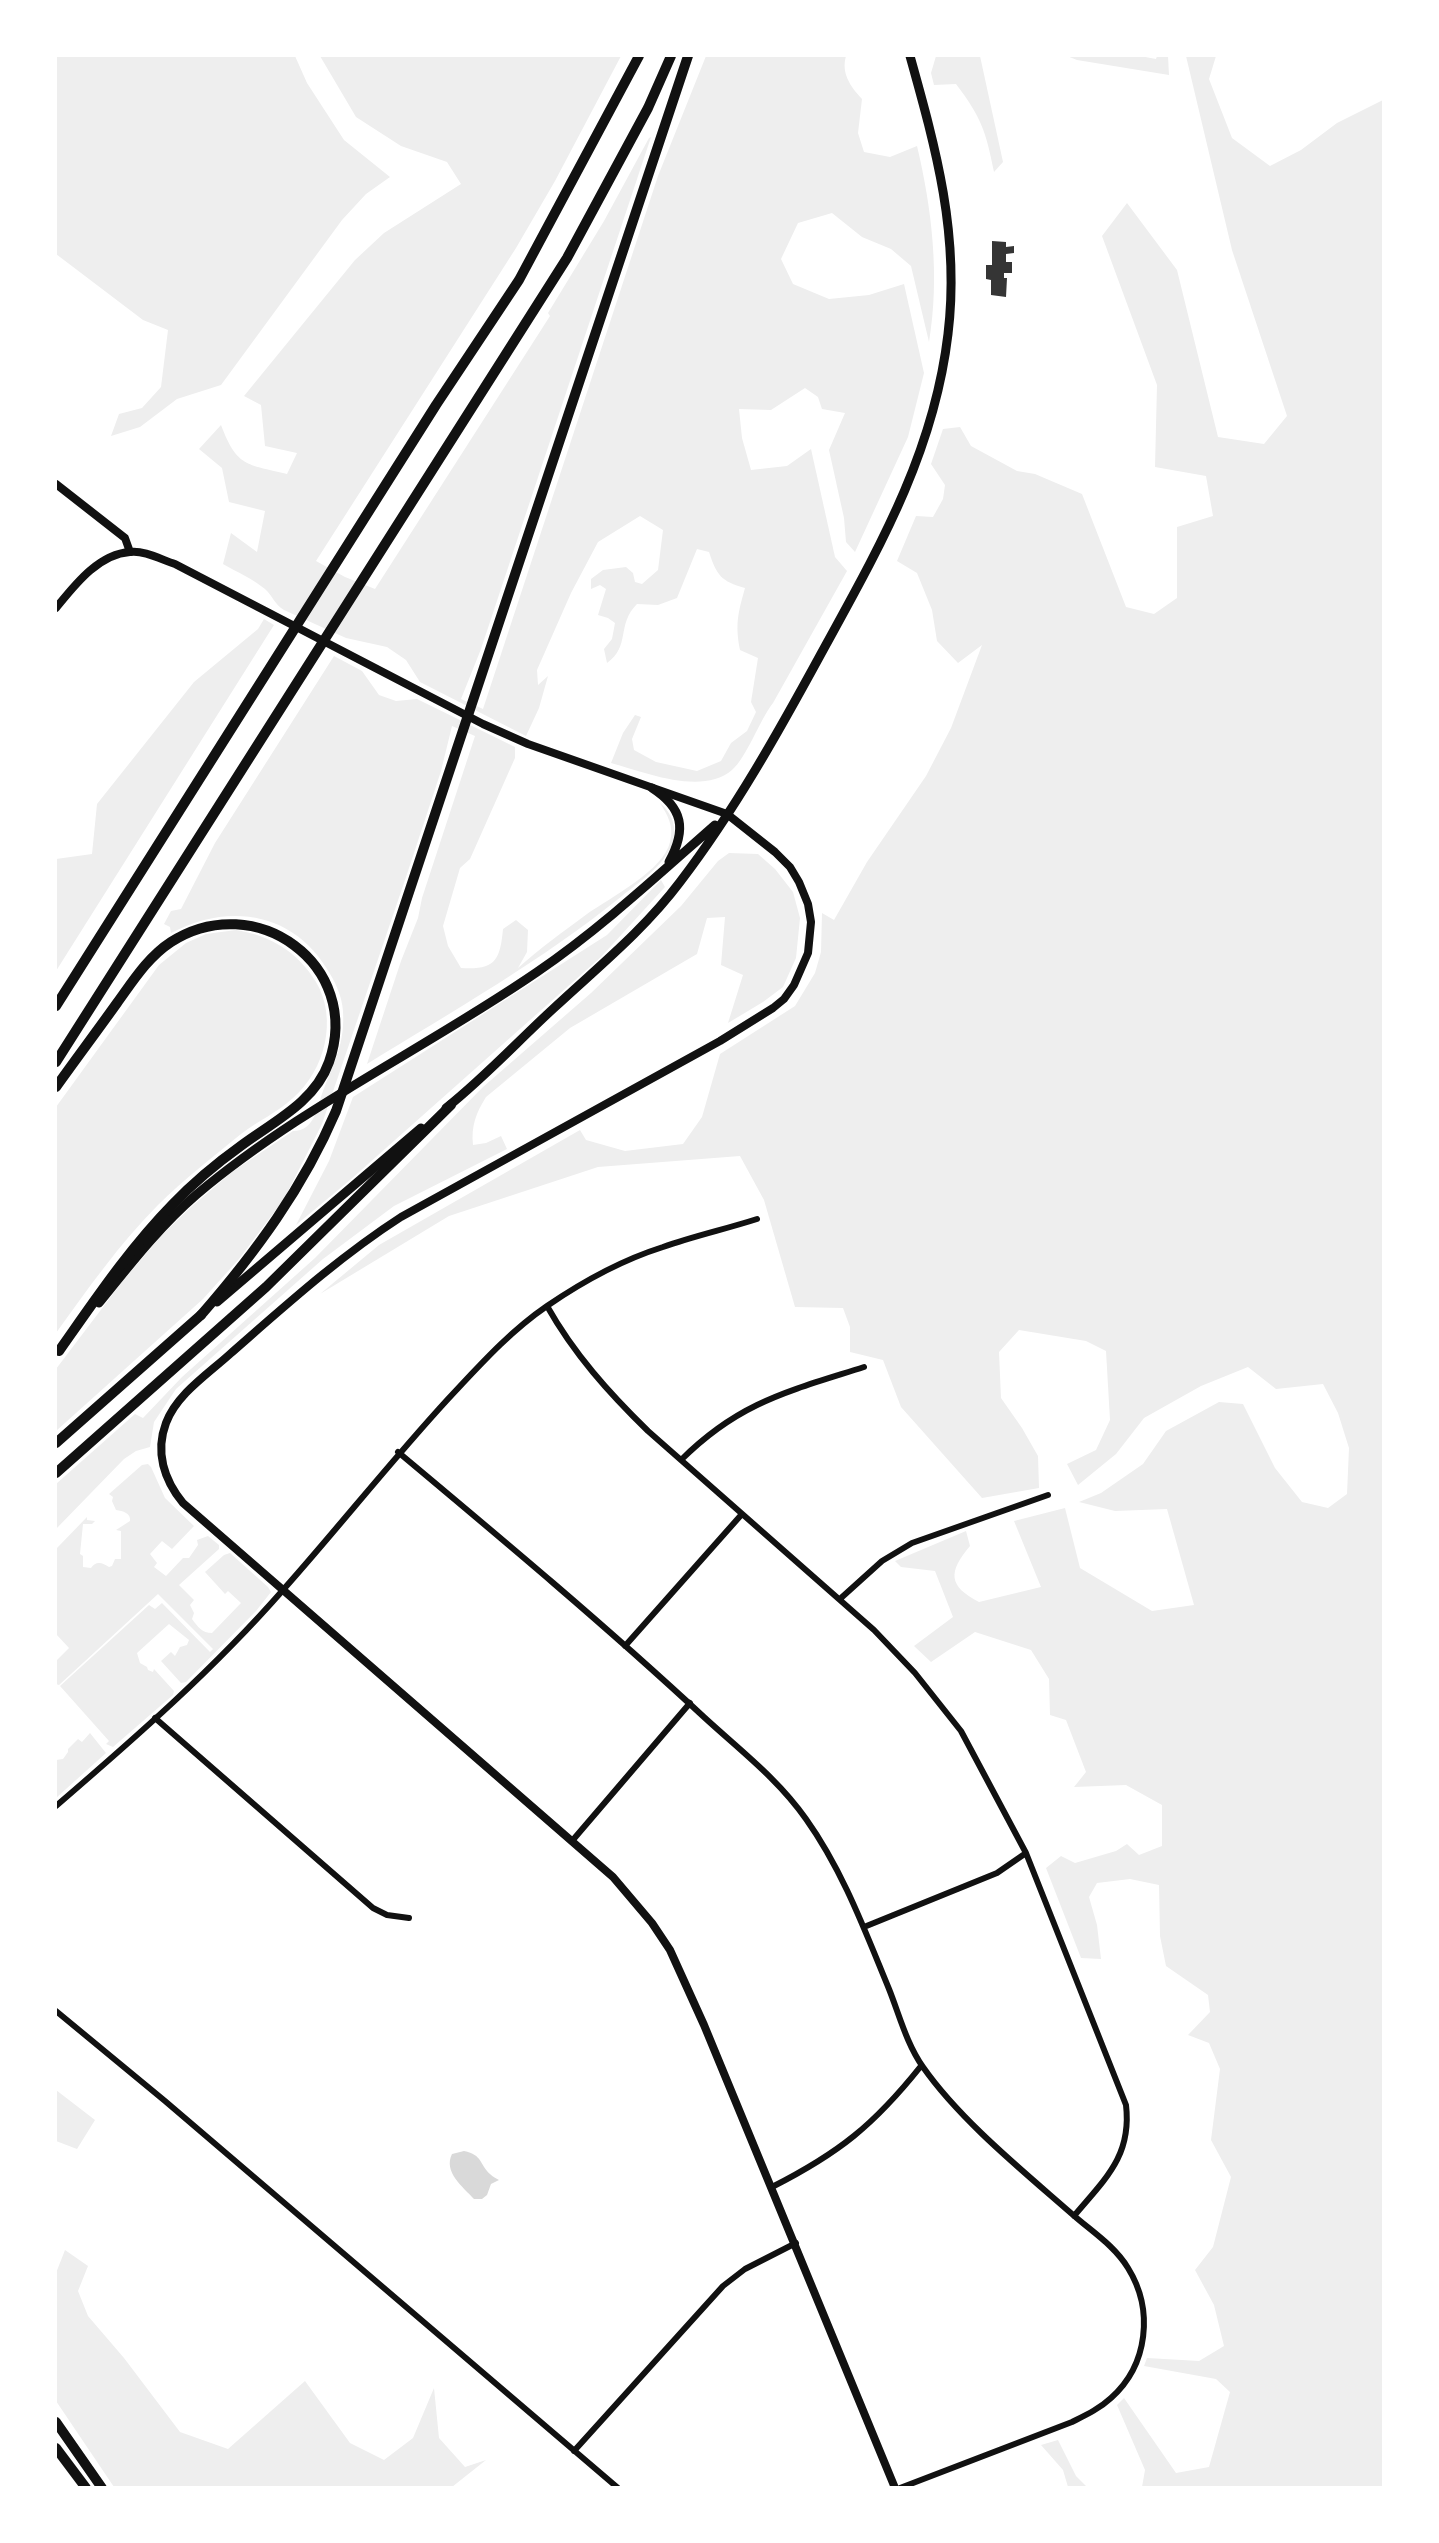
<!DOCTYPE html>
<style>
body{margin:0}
#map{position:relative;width:1439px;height:2543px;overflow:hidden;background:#fff;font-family:"Noto Serif",serif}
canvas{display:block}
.frame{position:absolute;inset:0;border:57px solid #fff;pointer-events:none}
</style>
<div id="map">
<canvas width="1439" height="2543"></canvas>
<div class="frame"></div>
</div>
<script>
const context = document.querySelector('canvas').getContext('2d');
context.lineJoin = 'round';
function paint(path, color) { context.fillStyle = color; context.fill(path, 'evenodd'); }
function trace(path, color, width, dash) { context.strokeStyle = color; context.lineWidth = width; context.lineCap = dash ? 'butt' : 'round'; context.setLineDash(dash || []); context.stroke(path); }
const green = new Path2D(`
 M56,56H295L307,83L344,140L390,177L366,194L342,220L221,385L177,399L140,427L111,436L119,414L142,408L161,387L168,330L143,320L56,254Z
 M320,56H621L555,181L516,248L316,561L345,577L375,589L550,316L548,313L604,221L649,138L651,137L481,649L461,699L483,709L658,176L706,56H846C841,73 850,86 862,99L858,133L864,152L890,157L917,146C932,209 940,277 929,342L911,266L891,249L862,237L832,213L798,223L781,259L793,284L829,299L869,295L904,284L924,373L908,437L855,552L846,542L844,518L829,450L845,413L822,409L818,397L805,388L771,410L739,409L742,438L751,470L787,466L811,449L835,557L847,571L773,703C759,721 747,757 732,770C702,796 644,772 611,763L623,733L635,715L641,717L632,739L634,750L656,762L697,771L721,761L731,743L747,731L756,712L751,702L758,658L740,650C735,624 738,613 745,588C721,581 717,576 709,552L697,549L677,598L658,605L637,604C616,625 631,646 607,663L604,649L612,639L615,623L608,618L598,615L606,589L600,585L591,589V579L603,570L626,567L633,573L635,582L642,584L658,570L663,530L640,516L598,542L571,593L537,670L538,685L548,676L539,708L526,736L420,682L406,660L387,647L346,638L284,610C274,604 273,596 265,589C253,579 237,572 223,564L231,533L257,552L265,511L229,502L222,468L199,449L221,425C237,467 246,464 287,474L297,453L265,446L261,405L244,396L355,260L384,233L461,184L447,162L401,146L356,117Z
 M936,56H980L1003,162L994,172C986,131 981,117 956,84L934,85L931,73Z
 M1067,56H1140L1156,59L1157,56H1168L1169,75L1077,60Z
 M1186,56H1216L1209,79L1232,138L1270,166L1301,150L1337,123L1383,100V2487H1142L1145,2470L1117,2405L1124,2398L1176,2473L1209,2467L1230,2392L1216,2379L1144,2366L1147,2358L1199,2361L1224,2346L1214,2305L1195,2270L1213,2247L1231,2177L1211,2140L1220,2069L1209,2043L1188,2035L1210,2012L1208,1995L1166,1966L1160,1936L1159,1885L1130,1879L1097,1883L1089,1897L1097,1925L1101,1959L1081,1958L1046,1868L1061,1856L1075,1863L1116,1851L1127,1844L1139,1855L1162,1846V1805L1126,1785L1074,1787L1086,1772L1066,1720L1050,1715L1049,1679L1031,1650L975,1632L931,1662L914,1646L953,1617L935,1571L901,1567L895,1561L966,1531L970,1546C948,1572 948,1586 979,1602L1041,1587L1014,1521L1065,1508L1080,1568L1152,1611L1194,1605L1167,1509L1115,1511L1079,1502L1101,1493L1143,1464L1166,1431L1219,1402L1243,1404L1275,1468L1302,1502L1328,1508L1347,1494L1349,1448L1338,1413L1323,1384L1276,1389L1248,1367L1201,1386L1144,1418L1116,1454L1078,1485L1067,1464L1096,1450L1110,1420L1106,1351L1086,1341L1019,1330L999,1352L1001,1398L1022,1428L1038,1456L1039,1488L982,1498L901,1407L883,1360L850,1352V1327L843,1308L795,1307L764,1200L740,1156L598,1167L449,1216L320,1294L379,1245L580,1130L586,1140L625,1151L683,1144L702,1117L720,1054L795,1006L815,973L821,952L822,913L834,920L867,862L926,776L951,728L982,645L958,663L937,641L932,610L917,573L897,561L916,516L933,517L943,499L945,485L931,464L943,429L960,427L971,446L1017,471L1035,474L1082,494L1126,607L1154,614L1177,598V527L1213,516L1206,476L1155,467L1157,385L1102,236L1127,203L1177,270L1218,437L1264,444L1287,416L1232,250Z
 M264,619L274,625L56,971V859L92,854L97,804L194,682L258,629Z
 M334,656L362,671L379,695L396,701L417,699L515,747V758L470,859L460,868L443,926L448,946L461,968C495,970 500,961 503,929L516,920L528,930L527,952L518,968C539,949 564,931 587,914C610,898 664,870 670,842C674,826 668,816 660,803C672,813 678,828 672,844C664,866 639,882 622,896C543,960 453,1011 367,1064L401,961L418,918L422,898L475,736L452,726L441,771L408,871L322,1124L284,1199L239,1259L203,1299L56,1431V1369L122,1282L161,1236L191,1207L232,1172L293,1131C315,1131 317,1107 323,1091C334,1062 345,1044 343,1011C342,996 335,981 327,969C292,911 227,903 171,933L170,927L164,924L171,911L181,909L215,843Z
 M729,853L758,854L775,869L793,892L800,918L796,958L783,987L763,1002L728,1023L743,975L721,965L725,917L707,918L697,954L570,1028L486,1097C476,1113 471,1126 473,1145L486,1143L501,1136L507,1149L394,1206L323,1259L176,1389L154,1422L150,1447L136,1451L124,1459L56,1529V1484L135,1414L143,1418L182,1377L315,1258L483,1087L591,993L681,906L718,861Z
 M661,880L665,887L601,957L350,1180L296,1225L329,1161L353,1097L607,935Z
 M236,930C271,936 297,951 316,982C338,1019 325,1070 293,1098C278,1112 258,1121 241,1134C213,1157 184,1179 158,1205C120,1243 87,1290 56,1333V1107L159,965L186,943L206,934Z
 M148,1464L151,1467L165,1498L194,1526L172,1549L162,1541L150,1554L157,1563L154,1567L166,1576L183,1558H189L198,1545L197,1540L208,1536L219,1545V1549L179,1585L194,1600L190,1605L194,1613L192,1619C198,1627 202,1633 212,1633L241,1603L228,1591L225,1594L205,1572L224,1555L230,1553L268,1587L271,1592L256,1611L186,1682L181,1683L161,1661L171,1652L175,1656L180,1647L187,1645L189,1640L169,1624L137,1653L140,1663L147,1667L148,1670L153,1672L154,1669L174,1691L173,1695L113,1747L106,1744L109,1741L60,1686L149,1605L155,1609L162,1603L210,1652L213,1649L158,1594L59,1685L56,1684V1661L69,1648L56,1634V1549L87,1517V1520L95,1521L92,1524H83L80,1554L83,1556V1567L91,1568C96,1560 103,1563 109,1567L112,1566L115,1559H121V1531L116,1530L130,1521C131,1513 123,1511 116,1510L112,1501L113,1497L109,1494L142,1465Z
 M90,1733L106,1753L56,1798V1760L63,1759L68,1752V1749L78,1739L82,1742Z
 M56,2090L95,2120L77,2149L56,2141Z
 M65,2250L88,2266L78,2291L88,2316L124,2358L180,2432L228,2449L305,2381L350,2443L384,2460L413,2438L434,2388L439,2438L465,2467L486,2460L452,2487H114L56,2401V2273Z
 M1058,2440L1076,2476L1087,2487H1068L1063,2470L1041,2445Z`);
const water = new Path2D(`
 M464,2151C483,2155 479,2164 490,2174C493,2177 496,2178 499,2180L491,2184L487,2195L482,2199H474C463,2187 443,2172 452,2154Z`);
const building = new Path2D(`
 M992,241L1006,242V247L1014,246V253L1006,254V262H1012V273H1004V278H1007L1006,297L991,295V280L986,279V265H992Z`);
const minor = new Path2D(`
 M547,1306C574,1354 609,1393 648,1431L874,1630L915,1673L961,1731L1026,1853L1126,2105C1132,2156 1105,2179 1074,2216
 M398,1452C502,1539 606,1626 705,1718C741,1751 778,1779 806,1819C843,1871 865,1931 889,1989C899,2014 907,2045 923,2067C960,2120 1023,2171 1072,2214C1091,2231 1114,2245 1128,2268C1154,2310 1148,2365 1111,2398C1099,2409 1086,2415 1072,2422L900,2488
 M681,1460C739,1402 789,1391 864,1367
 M841,1598L882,1561L912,1543L1048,1495
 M625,1646L742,1514
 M155,1718L373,1908L387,1915L409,1918
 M56,1806C135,1738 214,1669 283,1590C339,1527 391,1461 448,1399C479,1366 509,1332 547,1306C582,1282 622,1260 663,1247C694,1236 726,1229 757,1219
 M572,1841L690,1703
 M864,1927L997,1873L1026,1853
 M56,2011L165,2101L618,2488
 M772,2187C839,2153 874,2125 921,2066
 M574,2451L723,2286L745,2269L796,2243`);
const tertiary = new Path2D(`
 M56,484L125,538L130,552
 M727,814L775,852L790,867L799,882L808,904L811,922L808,953L794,985L784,999L773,1008L720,1041L401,1217C339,1257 285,1306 230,1354C208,1374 177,1394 166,1423C155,1452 164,1480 183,1503L613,1877L652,1923L670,1950L704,2025L895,2488`);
const secondary = new Path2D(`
 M56,608C74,586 98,554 130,552C144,550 162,560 175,564L483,724L528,744L727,814`);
const primary = new Path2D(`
 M652,788C683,808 687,829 669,862
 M446,1108C484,1078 518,1041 554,1008C598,967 644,930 680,882C735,810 779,731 822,652C879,548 934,453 948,334C960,235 936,149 910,56
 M217,1302L421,1128
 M99,1303C129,1266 160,1226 196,1195C300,1107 425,1049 537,972C600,929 658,875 715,825`);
const trunk = new Path2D(`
 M56,1443L201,1315`);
const motorway = new Path2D(`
 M56,1006L436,405L519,280L639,56
 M56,1062L567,258L648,108L671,56
 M56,1087C76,1059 97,1031 117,1003C133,981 148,957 171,942C255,888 363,965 329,1062C315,1102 273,1122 242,1145C217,1163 194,1182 173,1204C129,1249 95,1300 59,1351
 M201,1315C256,1252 303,1188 336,1111L688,56
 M56,1473L266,1287L451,1105
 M56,2422L102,2488
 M56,2448L86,2488`);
paint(green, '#eee');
paint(water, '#d9d9d9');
paint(building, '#353535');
trace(minor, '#111', 6);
trace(tertiary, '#111', 8);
trace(secondary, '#111', 8);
trace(primary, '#111', 9);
trace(trunk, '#111', 10);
trace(motorway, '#111', 10);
</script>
